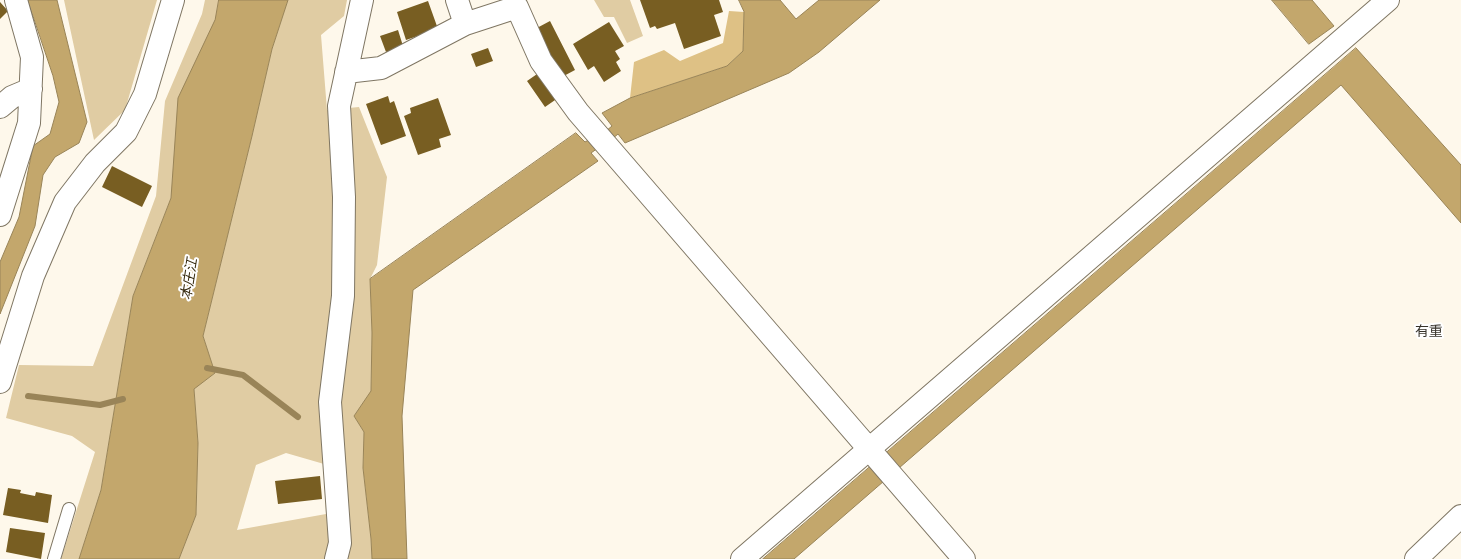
<!DOCTYPE html>
<meta charset="utf-8">
<style>
body{margin:0}
canvas{display:block;background:#fef8eb}
</style>
<canvas width="1461" height="559"></canvas>
<script>
const context = document.querySelector('canvas').getContext('2d');
context.lineJoin = 'round';
function paint(path, color) { context.fillStyle = color; context.fill(path, 'evenodd'); }
function trace(path, color, width, dash) { context.strokeStyle = color; context.lineWidth = width; context.lineCap = dash ? 'butt' : 'round'; context.setLineDash(dash || []); context.stroke(path); }
function label(font, color, halo, rows, align = 'center') {
  context.font = font + ' "Exo 2","Noto Sans JP",sans-serif'; context.lineWidth = 4; context.setLineDash([]); context.textBaseline = 'middle'; context.strokeStyle = halo; context.fillStyle = color; for (const [text, x, y, turn = 0] of rows) {
    context.save(); context.translate(x, y); context.rotate((+turn || 0) * Math.PI / 180); context.textAlign = isNaN(turn) ? turn : align; if (halo) context.strokeText(text, 0, 0); context.fillText(text, 0, 0); context.restore();
  }
}
const green = new Path2D(`
 M64,0H157L125,110L94,140Z
 M205,0H233L171,198L133,296L101,490L79,559H61L95,452L72,436L6,418L19,365L93,366L156,196L165,101L202,14Z
 M288,0H347L344,16L321,35L327,110L359,107L387,177L377,265L370,279L372,333L371,392L354,416L364,432L363,468L371,539L372,559H179L196,515L198,443L194,388L215,373L203,336L252,136L272,49ZM286,453L324,464L326,514L237,530L256,465Z
 M594,0H630L643,36L627,43L614,17H604Z`);
const forest = new Path2D(`
 M729,11L744,12L743,51L727,66L630,98L634,62L664,50L680,61L723,43Z`);
const water = new Path2D(`
 M28,0H57L87,122L79,143L55,157L43,175L35,226L0,314V262L19,217L33,146L50,134L59,102L53,76Z
 M219,0H288L272,49L252,136L203,336L215,373L194,389L198,443L196,515L179,559H79L101,490L133,296L171,198L178,98L215,20Z
 M739,0H780L796,19L819,0H880L819,52L789,73L625,143L618,134L612,139L606,131L612,126L602,113L630,98L727,66L743,51L744,12Z
 M1272,0H1312L1334,26L1309,44Z
 M1356,48L1461,165V223L1341,85L794,559H763Z
 M576,133L585,142L592,138L598,148L591,153L598,161L413,290L402,416L407,559H372L371,539L363,468L364,432L354,416L371,391L372,333L370,279Z`);
const stream = new Path2D(`
 M207,368L243,375L298,417
 M28,396L100,405L123,399`);
const building = new Path2D(`
 M640,0H719L723,12L714,15L721,36L684,49L675,23L657,29L655,26L650,28Z
 M428,1L438,29L406,40L397,12Z
 M0,2L8,11L0,19Z
 M550,21L575,70L560,78L535,29Z
 M609,22L624,46L615,51L620,59L616,62L621,71L604,82L594,66L588,70L573,44Z
 M398,30L403,46L386,52L380,36Z
 M488,48L493,61L476,67L471,54Z
 M540,72L558,98L545,107L527,81Z
 M388,96L390,103L394,101L406,136L381,145L366,104Z
 M438,98L451,135L439,139L441,147L418,155L404,116L411,113L410,108Z
 M112,166L152,186L142,207L102,187Z
 M320,476L322,499L278,504L275,481Z
 M8,488L21,490L20,493L35,496L36,492L52,495L48,523L3,515Z
 M10,528L45,533L41,559L6,552Z`);
const lane = new Path2D(`
 M54,559L69,509`);
const street = new Path2D(`
 M457,0L465,24L517,7L541,61L578,112L964,559
 M346,72L381,68L465,24
 M0,107L12,97L31,89
 M0,215L29,123L32,57L16,0
 M0,382L33,276L65,202L95,163L126,132L145,94L173,0
 M336,559L340,543L330,402L343,296L344,197L339,106L362,0
 M742,559L1388,0
 M1416,559L1461,516`);
const waterNames = [
 ["本庄江",189,279,-81]
];
const neighbourhoodNames = [
 ["有重",1429,331]
];
paint(green, '#e0cca3');
paint(forest, '#dec185');
paint(water, '#c3a76c');
trace(water, '#998458', 1);
trace(stream, '#998458', 6);
paint(building, '#785e22');
trace(lane, '#7f7663', 14);
trace(street, '#7f7663', 24);
trace(lane, '#fff', 12);
trace(street, '#fff', 22);
label('italic 14px', '#372b10', '#fff', waterNames);
label('14px', '#37332b', '#fff', neighbourhoodNames);
</script>
